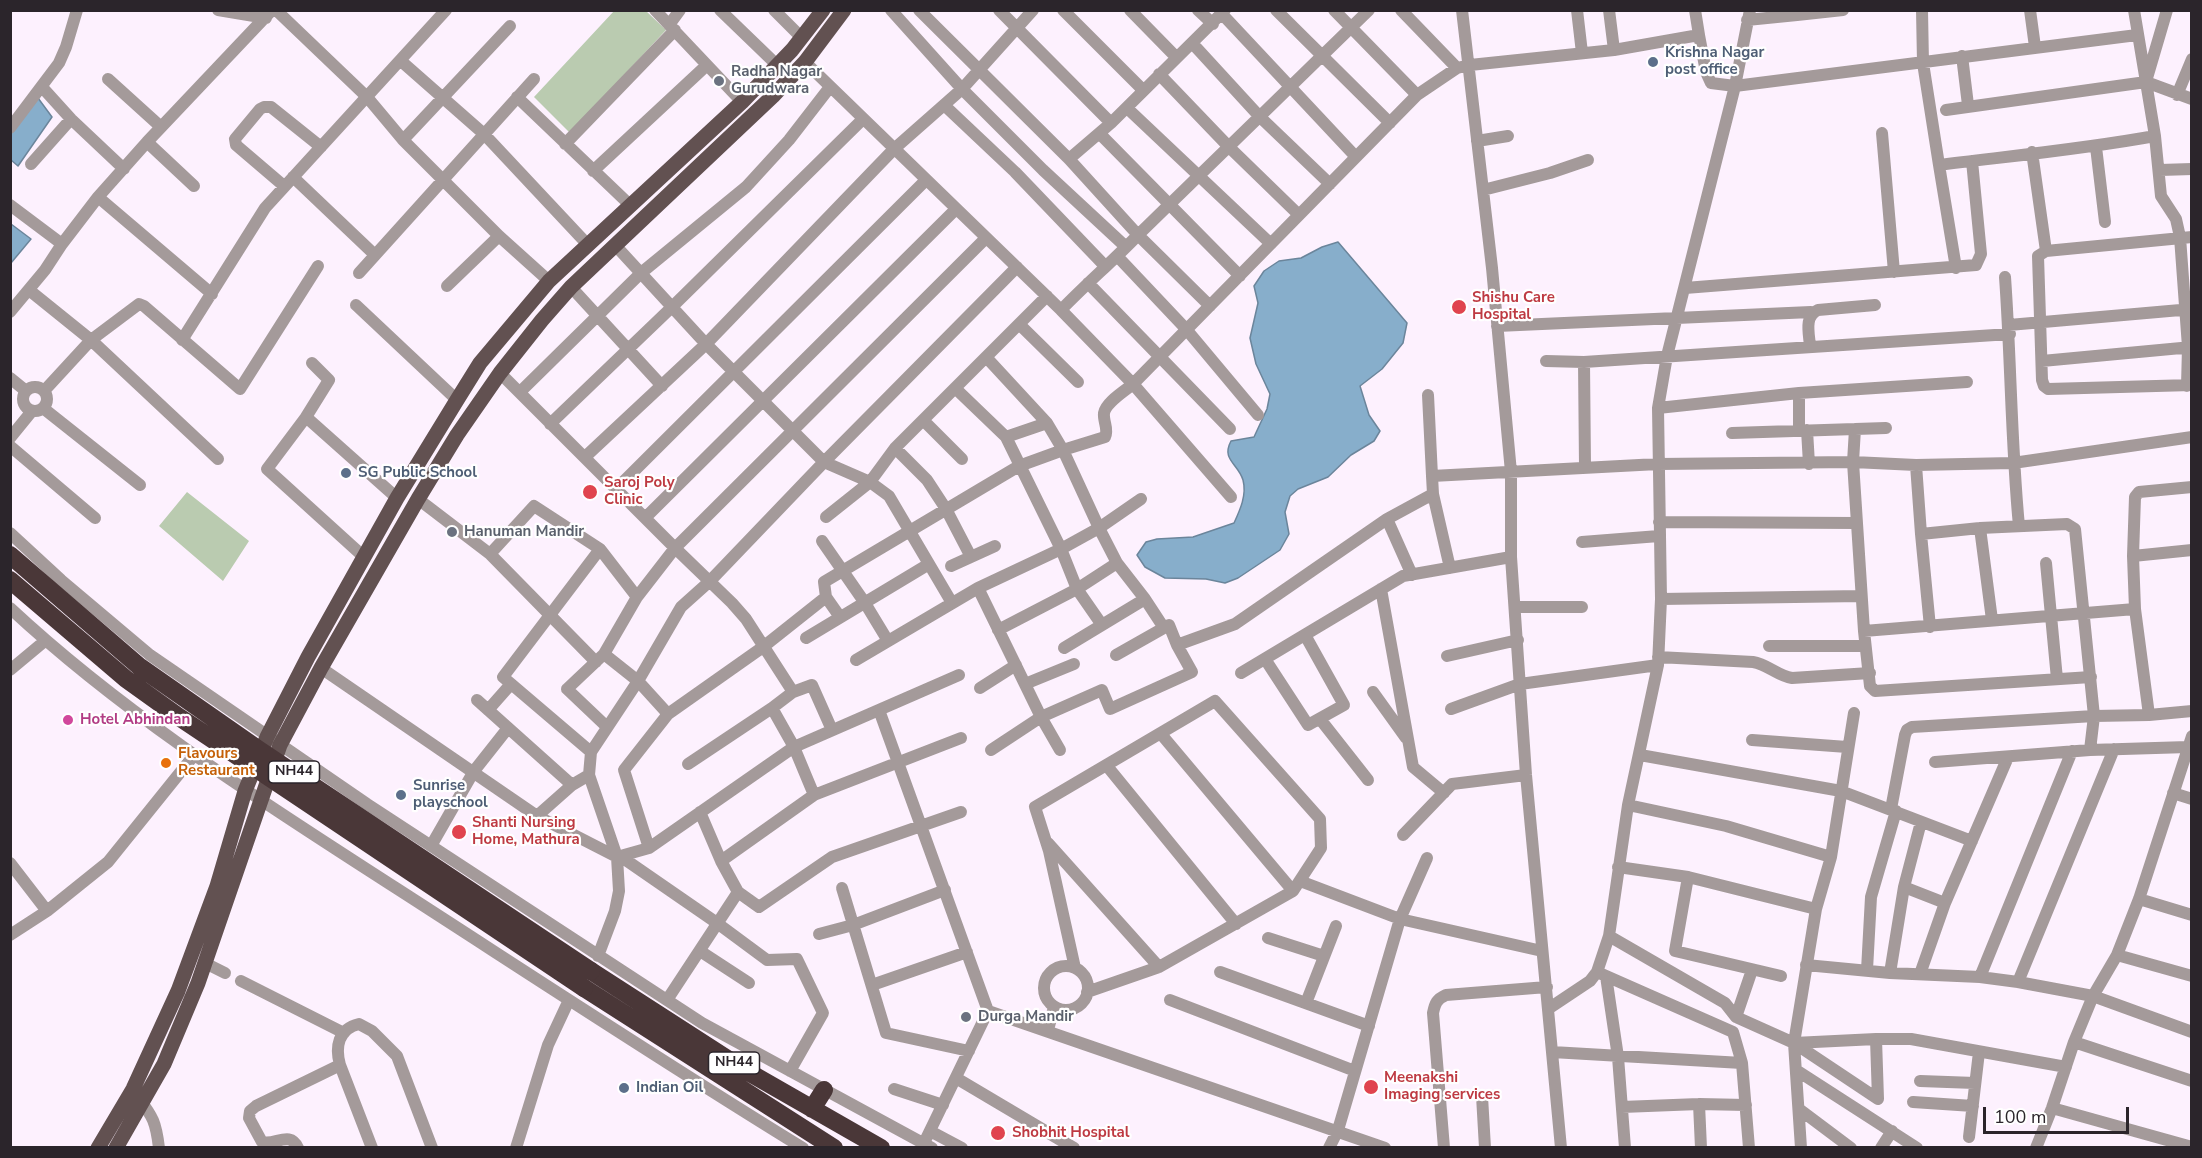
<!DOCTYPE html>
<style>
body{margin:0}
#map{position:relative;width:2202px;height:1158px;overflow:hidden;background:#fdf1fe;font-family:"Nunito Sans",sans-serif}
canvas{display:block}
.frame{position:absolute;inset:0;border:12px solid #2b252b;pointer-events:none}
.scale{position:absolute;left:1983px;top:1107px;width:146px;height:27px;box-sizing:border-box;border:3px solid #2b252b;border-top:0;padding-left:8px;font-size:18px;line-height:21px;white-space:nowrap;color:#2b252b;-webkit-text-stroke:4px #fff;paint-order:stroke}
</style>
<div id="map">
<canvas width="2202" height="1158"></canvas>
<div class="frame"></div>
<div class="scale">100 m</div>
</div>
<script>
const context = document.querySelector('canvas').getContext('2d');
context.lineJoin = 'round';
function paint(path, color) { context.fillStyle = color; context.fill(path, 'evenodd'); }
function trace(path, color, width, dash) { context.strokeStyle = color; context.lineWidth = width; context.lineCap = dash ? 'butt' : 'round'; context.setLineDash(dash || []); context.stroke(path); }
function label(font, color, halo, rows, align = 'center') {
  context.font = font + ' "Nunito Sans",sans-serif'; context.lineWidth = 4.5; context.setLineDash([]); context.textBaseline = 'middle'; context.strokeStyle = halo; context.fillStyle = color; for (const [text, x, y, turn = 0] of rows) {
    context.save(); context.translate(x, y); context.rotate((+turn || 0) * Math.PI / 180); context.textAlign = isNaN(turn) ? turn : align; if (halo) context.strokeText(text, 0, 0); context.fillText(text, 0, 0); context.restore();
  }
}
const green = new Path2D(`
 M614,11H646L666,30L570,133L534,97Z
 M187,492L249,541L223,581L159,526Z`);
const water = new Path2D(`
 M38,98L52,117L18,166L11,160V130Z
 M11,224L31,239L11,263Z
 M1338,242L1407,323L1403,343L1382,369L1360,386L1369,415L1380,431L1374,441L1351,455L1328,477L1298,489L1290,496L1285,512L1289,534L1280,550L1238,578L1225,583L1206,579L1165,578L1145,567L1137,555L1146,542L1157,539L1193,537L1234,523C1240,510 1247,495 1243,480C1238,463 1221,460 1231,441L1254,437L1267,409L1270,394L1256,364L1250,338L1258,303L1254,286L1264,271L1279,261L1301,258L1322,247Z`);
const minor = new Path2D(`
 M218,10L266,18
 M276,10L367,97L403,140L499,236L549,281
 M655,10L742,102
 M720,10L777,65
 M774,10L802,38
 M891,10L962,89L1043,170L1126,247
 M919,10L1069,159L1138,235L1210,306
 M999,10L1111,123
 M1063,10L1143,90
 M1130,10L1176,57
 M1198,10L1213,24
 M1276,10L1390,123
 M1334,10L1417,95
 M1401,10L1457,68
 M1462,10L1492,268L1511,472V557L1526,775L1561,1148
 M1577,10L1582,53
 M1609,10L1614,50
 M1922,10L1923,63L1939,165C2011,156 2084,149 2155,136
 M2030,10L2035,47
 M2134,10L2155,136L2161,196L2176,219L2180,237L2188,347L2187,386
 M1222,14L1356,157
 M1797,15L1843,10
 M1747,20L1797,15L1799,10
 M669,25L680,10
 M1699,35L1706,72L1711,83L1735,86L2137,35
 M1193,44L1260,117L1330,184
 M1962,56L1968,105
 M401,61L484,134L588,245
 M805,62L1061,310L1133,384L1231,497
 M1159,74L1229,147L1299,215
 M2147,78L2167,10
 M108,79L161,127
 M42,87L71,119L124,169
 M2177,95L2192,59
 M517,97L630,205
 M944,105L1015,172L1105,266
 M1127,108L1271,244
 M1946,110L2146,82L2192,99
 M10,128L59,63L66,47L77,10
 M1882,133L1894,272
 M1100,134L1240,276
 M403,140L510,26
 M1477,141L1508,136
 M147,142L194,186
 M565,144L675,30
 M2096,147L2105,222
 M2032,152L2046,251
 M1069,159L1111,123L1225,10
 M31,164L71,119
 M1939,165L1956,268
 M2160,170L2192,169
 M593,171L707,65
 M293,177L375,255
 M284,186L236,145L235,139L260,109L264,107H271L321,147
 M1483,190L1550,173L1588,160
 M98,197L212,294
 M10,205L62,244L45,270L10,312
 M2192,237L2046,251L2038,256L2042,380L2044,386L2048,389L2192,385
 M62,244L98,197L147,142L272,10
 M615,245L706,344L824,462L870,482L889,496L952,603
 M1118,257L1186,329L1258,415
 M359,273L534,79
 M2005,277C2011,360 2011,443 2019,526
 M1088,283L1230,429
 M447,286L499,236
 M571,287L662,386
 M1685,288L1976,265L1981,254L1972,161
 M29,290L91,340L218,459
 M356,305L457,400
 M1061,310C1086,284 1113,261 1138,235L1369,10
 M1019,324L1078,382
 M2009,325L2192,309
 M1497,326L1811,312
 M182,340L265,208L446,10
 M1810,346C1809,333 1804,316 1818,310L1875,305
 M986,357L1047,423L1063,450L1099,528L1117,563
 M1546,361L1584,362L2010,334
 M2042,361L2192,347
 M1584,362L1585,467
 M500,373L675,548L732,603L746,619L793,692
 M10,378L26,391
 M23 399a12 12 0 1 1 24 0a12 12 0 1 1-24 0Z
 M955,388L1006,437L1061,549L1077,589L1102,625
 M44,391L91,340L139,304L144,306L240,389L318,266
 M520,392L641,273L746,187L789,140L830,87
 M1428,395L1432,476
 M43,408L140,485
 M1658,408L1799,393L1967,382
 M306,417L329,380L312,363
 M923,420L962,459
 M550,424L672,307L863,119
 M1855,429L1853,462L1864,631L2135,609
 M1807,430L1809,464
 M1799,431V393
 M1732,433L1886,428
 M1006,437L1047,423
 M10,438L32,411
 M10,446L95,518
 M895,448L927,480L946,509L971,557
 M585,457L706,344L894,149L962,89L1033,10
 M1916,465L1921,534L1930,627
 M616,489L926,180
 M418,499L490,554L596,662
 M826,517L870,482L895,448L1047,296
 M645,518L956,209
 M1387,519L1412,575
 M1659,522L1857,523
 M1980,528L1992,620
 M10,533L61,580L150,655L367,804L702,1023L932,1148
 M1921,534L1980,528L2067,524L2075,529L2094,716L2090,750
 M822,541L865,603L888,641
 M1582,542L1659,536
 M490,554L534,506L600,549
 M2133,556L2192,550
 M364,557L267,469L306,417L397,498
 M2046,563L2057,679
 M951,566L995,546
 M1450,568L1433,494L1432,476L1658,464L1853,462L1916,465L2013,463L2192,437
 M978,588L1041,717L1060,750
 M1381,589L1413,767L1444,793
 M826,597L824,582L1019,466L1063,450L1105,437C1109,429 1103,422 1104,413C1106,402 1125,391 1133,384L1417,95L1457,68L1470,65L1614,50L1699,35L1695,10
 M1145,599L1164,628
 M1661,599L1861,596
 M1516,607H1582
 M10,608C127,717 263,802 396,888C531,975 666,1064 803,1148
 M998,630L1077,589L1117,563L1145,599L1064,648
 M1864,631L1870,686L1875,691L2091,677
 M806,638L929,564
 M1177,645L1235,624L1387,519L1433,494
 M1769,646H1864
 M604,654L638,681L668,714
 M1447,656L1518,640
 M1658,657L1753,662C1767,664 1778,676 1792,678L1870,673
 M1265,659L1308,725L1344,705L1305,635
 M856,660L978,588L1061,549L1099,528L1141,499
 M321,668L537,816L617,857L649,848L794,747L959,675
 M10,670L46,640
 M1241,673L1403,576L1511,557
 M1025,684L1074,664
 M980,688L1016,665
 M1373,692L1406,738
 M477,700L572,785
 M1451,709L1520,684L1658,665
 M488,710L511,684
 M879,710L988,1011L924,1143
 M1854,713L1831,857L1816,909L1794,1043L1876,1039H1911L2066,1067
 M2149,715L2135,609L2133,556L2135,497L2139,492L2192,487
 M1320,719L1368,780
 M607,727L567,689L604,654L637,597L675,548L986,238
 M1161,734L1293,891
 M961,738L814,795L721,861L738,892L759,907L832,857L961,812
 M1752,740L1847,747
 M991,750L1041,717L1102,690L1110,709L1192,672L1177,645L1169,625L1116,655
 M591,752L503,677L600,549L637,597
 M1640,755L1841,791L1972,841
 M1935,762L2090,750L2188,747
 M688,764L772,708
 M1107,766L1236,924
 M2173,793L2192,799
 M814,795L794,747L772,708L793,692L812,685L832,730
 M1628,805L1726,826L1831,857
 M1891,809L1905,735L1907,730L1912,727L2094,716L2149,715L2192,711
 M700,812L721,861
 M537,816L572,785L589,775
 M1403,835L1452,784L1526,775
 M1048,843L1159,967
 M431,846L474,771L508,728
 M649,848L624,770L668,714L763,647L826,597L840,617
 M620,856L717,923L767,960L797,959L823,1013L790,1071
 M10,863L47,911L108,862L195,754
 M1618,867L1688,877L1816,909
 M1688,877L1675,951L1781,976
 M1300,881L1400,919L1542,951
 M1904,887L1945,903
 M842,888L886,1033L969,1051
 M2139,899L2192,915
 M819,934L853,925L945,890
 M10,935L47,911
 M1609,936L1725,1003L1736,1017L1794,1043L1878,1099L1876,1039
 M1268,938L1324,956
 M700,951L749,983
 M2117,955L2192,976
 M598,956L615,911L619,891L617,857L589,775L591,752L638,681L681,607L710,581L824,462L1017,267
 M205,963L225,973
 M1806,965L1890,973L1980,977L2018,982L2093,996L2192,1032
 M1044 988a22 22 0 1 1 44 0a22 22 0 1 1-44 0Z
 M1075,968L1049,851L1035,807L1215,701L1320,819L1321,848L1293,891L1159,967L1087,992
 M1867,970L1871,897L1896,811
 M1220,972L1369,1026
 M1597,972L1733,1032L1742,1063
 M1890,973L1904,887L1921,822
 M1920,974L1945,903L2008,757
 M1606,976L1618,1057L1625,1148
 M1980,977L2072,751
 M241,981L344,1033
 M2018,982L2114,749
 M872,985L967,952
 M667,1000L738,892
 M1170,1000L1355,1071
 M1306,1003L1336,926
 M1548,1009L1590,981L1597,972L1609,936L1628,805L1658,665L1661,599L1658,408L1667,356L1735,86L1750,10
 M988,1011L1385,1148
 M1736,1017L1752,970
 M1048,1030L1054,1007
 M2074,1042L2192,1081
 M1794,1043L1801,1148
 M1552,1052L1742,1063L1749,1148
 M1796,1070L1917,1148
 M956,1078L1074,1148
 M1920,1081L1975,1083
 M894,1089L943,1105
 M1482,1096L1485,1148
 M138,1097C153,1117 156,1122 159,1148
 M1913,1102L1973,1106
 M1699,1104L1701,1148
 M1622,1107L1699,1104L1746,1105
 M2052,1108L2192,1147
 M1799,1109L1851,1148
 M930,1131L962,1148
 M1969,1137L1979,1052
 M298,1148C290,1130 275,1146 262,1142L249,1118L250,1111L256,1106L340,1065
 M372,1148L340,1065C335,1047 338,1029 359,1024L372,1031L397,1056L432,1148
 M516,1148L548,1045L569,1000
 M1329,1148L1338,1130L1400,919L1427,858
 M1444,1148L1433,1013C1435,1003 1437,999 1446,995L1547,987
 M1881,1148L1892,1131
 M2036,1148L2052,1108L2074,1042L2093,996L2117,955L2139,899L2192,736`);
const major = new Path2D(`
 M98,1148L133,1089L178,991L217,886L245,791L267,737L308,657L397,498L457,400L480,363L549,281L742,102L792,50L823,10
 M116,1148L164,1064L198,983L280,745L321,668L418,499L457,435L500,373L542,320L571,287L773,96L805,62L844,10`);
const highway = new Path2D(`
 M591,971L743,1069L881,1148
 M584,988L834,1148
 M812,1109L824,1090`);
const highwayBridge = new Path2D(`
 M10,555L140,667L259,750L591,971
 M10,580L126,679L179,717L584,988`);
const markers = [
 [1653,62,6,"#5c6f8a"],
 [719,81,6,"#6b7280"],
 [1459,307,8,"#e0444e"],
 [346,473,6,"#5c6f8a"],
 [590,492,8,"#e0444e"],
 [452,532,6,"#6b7280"],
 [68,720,6,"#d1479c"],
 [166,763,6,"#e8710a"],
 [401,795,6,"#5c6f8a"],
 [459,832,8,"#e0444e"],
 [966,1017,6,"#6b7280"],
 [1371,1087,8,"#e0444e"],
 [624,1088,6,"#5c6f8a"],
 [998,1133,8,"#e0444e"]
];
const shields = [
 [294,772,51],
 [734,1063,51]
];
const shieldNames = [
 ["NH44",294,772],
 ["NH44",734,1063]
];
const serviceNames = [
 ["Krishna Nagar",1665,53],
 ["post office",1665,70],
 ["SG Public School",358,473],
 ["Sunrise",413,786],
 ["playschool",413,803],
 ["Indian Oil",636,1088]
];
const worshipNames = [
 ["Radha Nagar",731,72],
 ["Gurudwara",731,89],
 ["Hanuman Mandir",464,532],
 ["Durga Mandir",978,1017]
];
const healthNames = [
 ["Shishu Care",1472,298],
 ["Hospital",1472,315],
 ["Saroj Poly",604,483],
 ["Clinic",604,500],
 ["Shanti Nursing",472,823],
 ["Home, Mathura",472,840],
 ["Meenakshi",1384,1078],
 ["Imaging services",1384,1095],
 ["Shobhit Hospital",1012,1133]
];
const hotelNames = [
 ["Hotel Abhindan",80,720]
];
const foodNames = [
 ["Flavours",178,754],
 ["Restaurant",178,771]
];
paint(green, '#bacbb0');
paint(water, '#87aecb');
trace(water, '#6b859b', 1.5);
trace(minor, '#a49a9a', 12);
trace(major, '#625151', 15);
trace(highway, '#4a3738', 18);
trace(highwayBridge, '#4a3738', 18);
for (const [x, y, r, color] of markers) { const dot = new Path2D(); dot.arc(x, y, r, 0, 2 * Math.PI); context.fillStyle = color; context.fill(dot); trace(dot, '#fff', 2); }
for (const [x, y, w] of shields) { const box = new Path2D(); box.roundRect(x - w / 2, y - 11, w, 22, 4.5); context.fillStyle = '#fff'; context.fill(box); trace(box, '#2b252b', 1.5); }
label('bold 14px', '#2b252b', null, shieldNames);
label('bold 15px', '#4e5e75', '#fff', serviceNames, 'left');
label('bold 15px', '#5b616d', '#fff', worshipNames, 'left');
label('bold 15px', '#be3a42', '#fff', healthNames, 'left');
label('bold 15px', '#b23c85', '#fff', hotelNames, 'left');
label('bold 15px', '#c56008', '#fff', foodNames, 'left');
</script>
